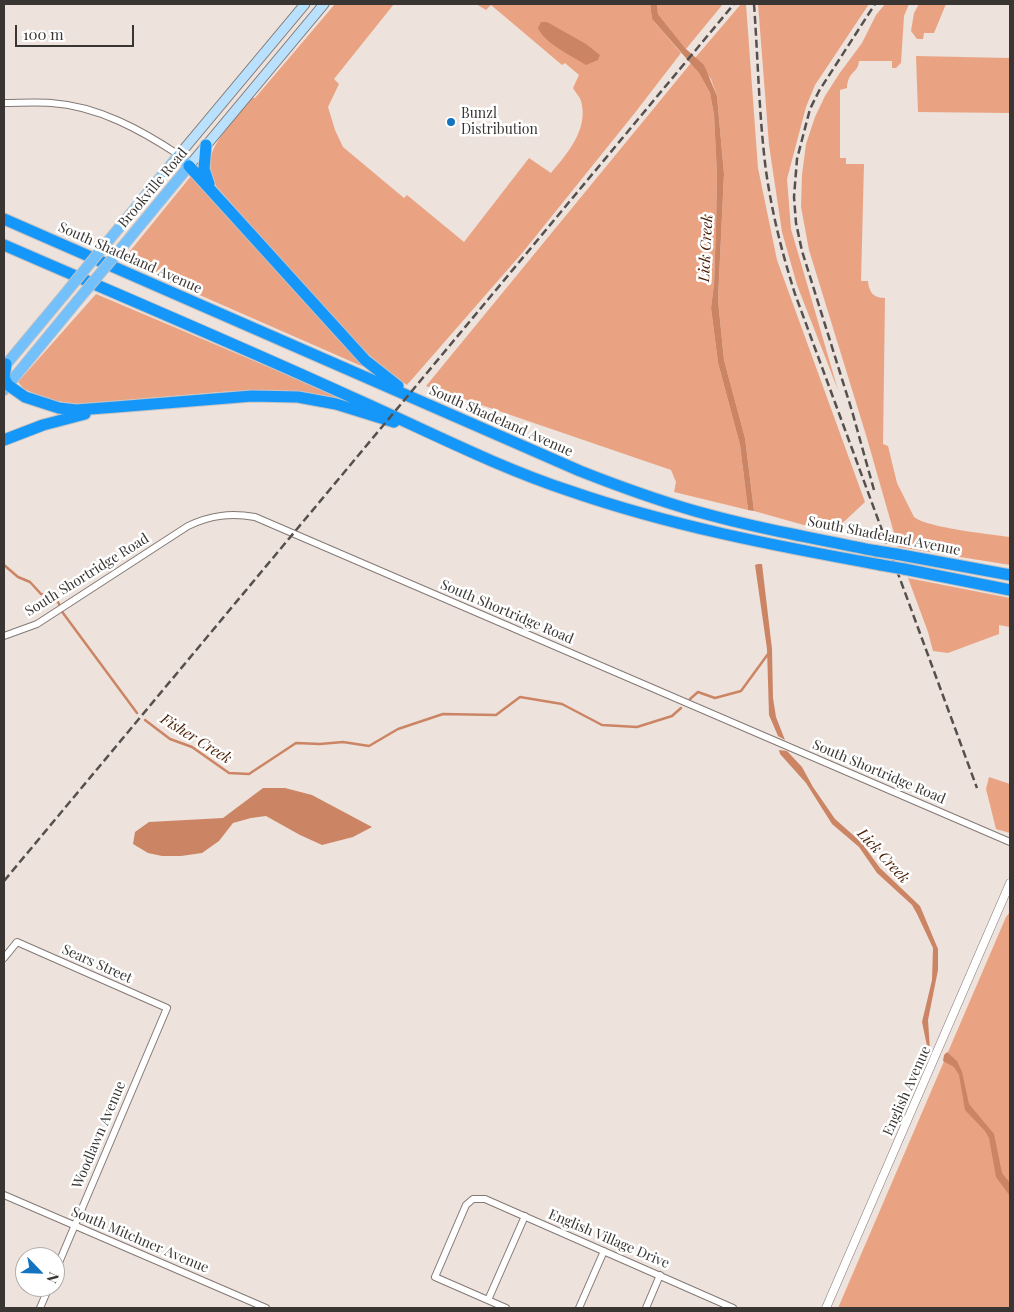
<!DOCTYPE html>
<style>
body{margin:0}
#map{position:relative;width:1014px;height:1312px;overflow:hidden;background:#ede2dc;font-family:"Playfair Display",serif}
canvas{display:block}
.frame{position:absolute;inset:0;border:5px solid #393533;pointer-events:none}
.north{position:absolute;left:15px;top:1247px;width:50px;height:50px;box-sizing:border-box;background:#fff;border:1px solid #b0aead;border-radius:50%;rotate:114deg;font-size:14px;font-weight:700;line-height:20px;text-align:center;color:#393533}
.north::after{content:'';display:block;margin:auto;width:18px;height:22px;background:#1473bf;clip-path:polygon(50% 0,100% 100%,50% 72%,0 100%)}
.scale{position:absolute;left:15px;top:25px;width:119px;height:22px;box-sizing:border-box;border:2px solid #393533;border-top:0;padding-left:6px;font-size:15px;line-height:18px;white-space:nowrap;color:#393533;-webkit-text-stroke:4px #fff;paint-order:stroke}
</style>
<div id="map">
<canvas width="1014" height="1312"></canvas>
<div class="frame"></div>
<div class="north">N</div>
<div class="scale">100 m</div>
</div>
<script>
const context = document.querySelector('canvas').getContext('2d');
context.lineJoin = 'round';
function paint(path, color) { context.fillStyle = color; context.fill(path, 'evenodd'); }
function trace(path, color, width, dash) { context.strokeStyle = color; context.lineWidth = width; context.lineCap = dash ? 'butt' : 'round'; context.setLineDash(dash || []); context.stroke(path); }
function label(font, color, halo, rows, align = 'center') {
  context.font = font + ' "Playfair Display",serif'; context.lineWidth = 5; context.setLineDash([]); context.textBaseline = 'middle'; context.strokeStyle = halo; context.fillStyle = color; for (const [text, x, y, turn = 0] of rows) {
    context.save(); context.translate(x, y); context.rotate((+turn || 0) * Math.PI / 180); context.textAlign = isNaN(turn) ? turn : align; if (halo) context.strokeText(text, 0, 0); context.fillText(text, 0, 0); context.restore();
  }
}
const green = new Path2D(`
 M335,4H394L334,79L339,84L328,107L335,130L343,147L404,198L407,195L464,242L529,158L551,173C567,154 589,129 581,101C580,97 575,92 573,88L579,75L565,63L562,65L491,5L486,10L476,4H650L652,19L681,53L634,114L523,252L407,385L396,378L355,343L216,186C214,180 211,174 210,167C207,145 239,115 252,98H255Z
 M657,4H723L686,49L658,14Z
 M741,4H746L758,168L777,260L865,502L832,533L754,511L745,438L724,360L718,300L724,174L717,96L711,79L695,58Z
 M758,4H869L815,85L806,107L787,179L791,229L838,390L797,285L782,232L769,145Z
 M885,4H909L904,16L901,63L896,68H892V61H859C858,74 848,70 847,88L840,90V158H846V164H864L861,281H868C869,292 873,298 885,298L883,444L888,446L897,483L914,517C928,528 989,534 1010,537V565L898,547L866,435L809,250L801,207L802,175L806,144L815,117L825,96L839,74L862,43L876,15Z
 M919,4H946L934,33H924L923,39H917L911,31L914,13Z
 M916,56L1010,58V113L918,112Z
 M691,63L699,73L710,93L714,115L717,175L716,226L714,284L711,308L718,363L740,445L748,510L674,492L676,482L671,470L426,386Z
 M191,176L201,184L366,368L122,261Z
 M96,294L356,404L281,391H232L78,404L50,400L24,389L18,382Z
 M908,578L1010,598V627L999,625V634L948,653L933,651L928,632Z
 M989,777L1010,784V833L996,829L986,789Z
 M1010,912V1308H838L1006,917Z`);
const water = new Path2D(`
 M650,4H657L658,14L686,49L704,65L717,96L724,174L718,300L724,360L745,438L754,511L748,510L740,445L718,363L711,308L714,284L716,226L717,175L714,115L710,93L699,73L652,19Z
 M541,22H547L586,44L600,55L598,60L586,65C572,56 544,43 538,28Z
 M758,564H762L772,649L773,698L776,717L785,740L778,736L769,715L767,649L755,565Z
 M779,750L787,751L802,767L813,787L835,819L861,842L880,868L920,906L938,949V970L928,1020L930,1050L928,1051L922,1022L932,980L933,948L917,914L912,905L877,873L859,847L832,824L806,783L780,754Z
 M263,788H285L312,795L372,827L353,837L322,845L300,835L266,816L251,818L233,823L219,841L202,853L181,856H162L148,853L133,844L135,832L149,822L223,818Z
 M947,1052L957,1061L962,1072L969,1104L994,1134L1002,1173L1010,1183V1196L996,1177L989,1138L985,1131L965,1110L959,1075L954,1067L943,1061L944,1055Z`);
const stream = new Path2D(`
 M4,565L18,577L30,582L41,594L52,596L58,602L63,613L137,713
 M690,699L698,692L715,698L741,691L768,654
 M145,720L170,739L192,747L229,773L249,774L296,743L320,744L343,742L369,746L398,729L443,714L496,715L520,697L562,704L602,725L637,727L672,716L681,708`);
const minor = new Path2D(`
 M4,103C19,103 35,102 51,103C98,106 141,130 179,155
 M4,636L37,624L188,526C211,515 231,513 255,517L1010,842
 M4,958L17,942L167,1008L55,1272
 M4,1195L266,1308
 M488,1300L525,1216
 M40,1308L49,1287
 M506,1308L435,1277L466,1205L473,1199H485L733,1308
 M579,1308L604,1251
 M646,1308L660,1275`);
const tertiary = new Path2D(`
 M826,1308L1010,883`);
const secondary = new Path2D(`
 M179,155L305,4
 M189,166L324,4`);
const primary = new Path2D(`
 M109,240L179,155L189,166L123,246
 M4,367L64,295
 M4,390L78,300`);
const motorway = new Path2D(`
 M206,145L204,169L209,184
 M189,166L365,360L398,386
 M4,219L580,471C618,486 657,500 695,511C755,528 816,539 877,551
 M4,245C119,295 235,344 349,396C422,428 494,466 570,491C671,526 776,546 881,565
 M6,364L4,378L8,385L25,397L59,408L76,410L116,407L252,396L298,397L336,404L394,422
 M4,440L43,425L85,414
 M896,554L1010,575
 M904,569L1010,590`);
const rail = new Path2D(`
 M754,4C758,59 759,116 766,171C772,213 782,253 795,294L977,788
 M874,490L852,411L802,251L796,223L794,197L797,159L810,109L819,91L875,4
 M4,881L734,4`);
const primaryBridge = new Path2D(`
 M64,295L109,240
 M78,300L123,246`);
const motorwayBridge = new Path2D(`
 M877,551L896,554
 M881,565L904,569`);
const markers = [
 [451,122,5,"#1473bf"]
];
const poiNames = [
 ["Bunzl",461,114],
 ["Distribution",461,130]
];
const streetNames = [
 ["Brookville Road",153,188,-50],
 ["South Shadeland Avenue",130,258,24],
 ["South Shadeland Avenue",501,421,24],
 ["South Shadeland Avenue",884,536,11],
 ["South Shortridge Road",87,575,-32],
 ["South Shortridge Road",507,612,23],
 ["South Shortridge Road",879,772,23],
 ["Sears Street",97,964,24],
 ["English Avenue",907,1091,-66],
 ["Woodlawn Avenue",99,1135,-67],
 ["English Village Drive",609,1239,23],
 ["South Mitchner Avenue",140,1240,23]
];
const waterNames = [
 ["Lick Creek",706,248,-87],
 ["Fisher Creek",196,739,32],
 ["Lick Creek",883,856,47]
];
paint(green, '#eaa382');
paint(water, '#cc8564');
trace(stream, '#cc8564', 2.5);
trace(minor, '#837975', 8);
trace(tertiary, '#837975', 9);
trace(secondary, '#837975', 11);
trace(primary, '#c4c2c2', 12);
trace(motorway, '#c4c2c2', 13);
trace(minor, '#fff', 6);
trace(tertiary, '#fff', 8);
trace(secondary, '#b9e0fd', 9);
trace(primary, '#73c0fb', 10);
trace(motorway, '#1596f9', 11);
trace(rail, '#55504e', 2.5, [8, 4]);
trace(primaryBridge, '#c4c2c2', 12, []);
trace(motorwayBridge, '#c4c2c2', 13, []);
trace(primaryBridge, '#73c0fb', 10);
trace(motorwayBridge, '#1596f9', 11);
for (const [x, y, r, color] of markers) { const dot = new Path2D(); dot.arc(x, y, r, 0, 2 * Math.PI); context.fillStyle = color; context.fill(dot); trace(dot, '#fff', 2); }
label('14px', '#393533', '#fff', poiNames, 'left');
label('14px', '#393533', '#fff', streetNames);
label('italic 15px', '#4d2006', '#fff', waterNames);
</script>
